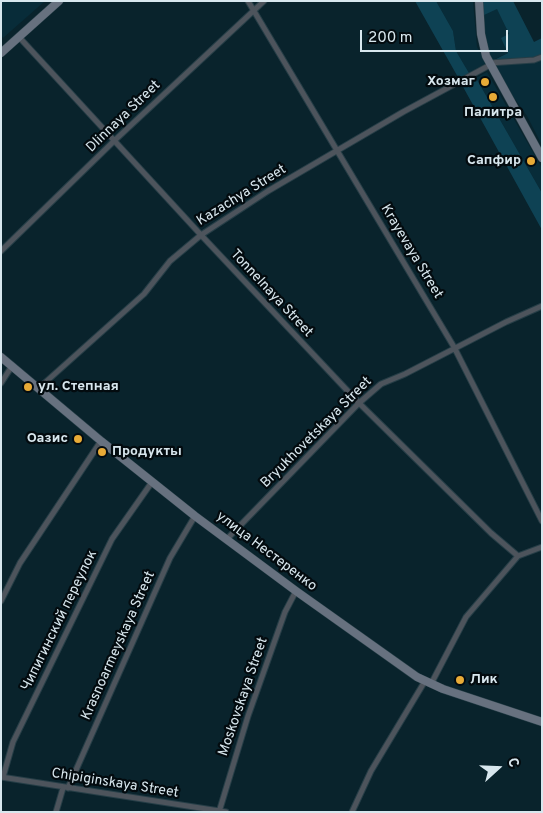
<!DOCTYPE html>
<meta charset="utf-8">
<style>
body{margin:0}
#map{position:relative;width:543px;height:813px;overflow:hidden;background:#09232c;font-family:Overpass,sans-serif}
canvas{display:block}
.frame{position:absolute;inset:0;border:2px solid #d8e7ee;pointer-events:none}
.north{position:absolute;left:473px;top:743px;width:50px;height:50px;-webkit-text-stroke:4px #030b0f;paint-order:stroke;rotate:70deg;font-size:14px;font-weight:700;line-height:20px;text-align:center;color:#d8e7ee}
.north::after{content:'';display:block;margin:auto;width:18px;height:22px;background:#d8e7ee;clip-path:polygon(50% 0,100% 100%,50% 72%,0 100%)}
.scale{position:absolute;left:360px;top:30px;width:148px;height:22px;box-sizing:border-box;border:2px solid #d8e7ee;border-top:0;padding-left:6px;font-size:15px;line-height:18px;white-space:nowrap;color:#d8e7ee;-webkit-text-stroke:4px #030b0f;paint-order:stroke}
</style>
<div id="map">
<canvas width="543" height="813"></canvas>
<div class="frame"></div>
<div class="north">С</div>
<div class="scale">200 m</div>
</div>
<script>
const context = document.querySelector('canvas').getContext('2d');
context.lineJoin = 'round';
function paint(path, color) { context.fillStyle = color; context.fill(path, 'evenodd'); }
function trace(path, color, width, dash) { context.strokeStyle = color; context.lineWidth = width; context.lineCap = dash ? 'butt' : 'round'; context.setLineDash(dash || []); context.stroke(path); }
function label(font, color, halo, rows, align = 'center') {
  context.font = font + ' Overpass,sans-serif'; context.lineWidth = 4.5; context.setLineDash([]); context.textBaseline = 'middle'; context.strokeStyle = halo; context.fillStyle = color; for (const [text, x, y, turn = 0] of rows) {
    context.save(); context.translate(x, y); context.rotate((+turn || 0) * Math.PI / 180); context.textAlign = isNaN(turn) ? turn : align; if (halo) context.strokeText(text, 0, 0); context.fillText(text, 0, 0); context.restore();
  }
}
const built = new Path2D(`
 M1,1H45L3,38L1,35Z
 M436,1H473L477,47L486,63L469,73L456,51L453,31Z
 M497,8L509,34L508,53L491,61L487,52L482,16Z
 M541,59L542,61V145L527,116L515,99L512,100L493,64Z
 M487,72L542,168V193L476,78Z`);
const green = new Path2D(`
 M415,1H436L453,31L456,51L469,73L459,79Z
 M481,1H513L534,42L542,38V55L536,57L494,60L508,53L501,38L509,34L497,9L482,16Z
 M476,78L542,193V230L462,85Z`);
const street = new Path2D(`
 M248,1L454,347L542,521
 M19,37L201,235L359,403L491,533L518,556
 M489,63L534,60L542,57
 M1,251L114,141L264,1
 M1,383L12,366
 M39,388L144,294L170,261L201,235L268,191L403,112L490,65
 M227,539L359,403L381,384L405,374L506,322L542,306
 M1,601L20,563L101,441
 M431,684L466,617L518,556L542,547
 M1,777L226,812
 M3,777L13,742L112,539L152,482
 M68,788L170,558L195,516
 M56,812L63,788
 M219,812L248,716L285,612L296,591
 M352,812L371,771L425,681`);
const secondary = new Path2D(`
 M479,1L481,34L486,56L542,158
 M1,53L59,1
 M1,357L101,441L195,516L296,591L417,677L443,689L542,722`);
const markers = [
 [485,82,5,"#e8ab37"],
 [493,97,5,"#e8ab37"],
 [531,161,5,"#e8ab37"],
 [28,387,5,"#e8ab37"],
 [78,439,5,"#e8ab37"],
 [102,452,5,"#e8ab37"],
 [460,680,5,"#e8ab37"]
];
const poiNames = [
 ["Хозмаг",475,82],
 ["Палитра",493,113,"center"],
 ["Сапфир",521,161],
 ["ул. Степная",38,387,"left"],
 ["Оазис",68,439],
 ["Продукты",112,452,"left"],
 ["Лик",470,680,"left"]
];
const streetNames = [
 ["Dlinnaya Street",124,117,-44],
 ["Kazachya Street",242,196,-32],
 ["Krayevaya Street",411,252,59],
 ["Tonnelnaya Street",271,294,47],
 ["Bryukhovetskaya Street",317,433,-45],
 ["улица Нестеренко",266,552,37],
 ["Чипигинский переулок",60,621,-64],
 ["Krasnoarmeyskaya Street",119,646,-66],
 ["Moskovskaya Street",244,697,-71],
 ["Chipiginskaya Street",115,784,9]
];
paint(built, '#082c39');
paint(green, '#0e4254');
trace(street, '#263e47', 7);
trace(secondary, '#263e47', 9);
trace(street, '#4d545c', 5);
trace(secondary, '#67717f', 8);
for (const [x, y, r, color] of markers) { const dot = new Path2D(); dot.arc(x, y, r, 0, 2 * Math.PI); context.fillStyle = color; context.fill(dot); trace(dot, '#030b0f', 2); }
label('bold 14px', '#d8e7ee', '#030b0f', poiNames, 'right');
label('14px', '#d8e7ee', '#030b0f', streetNames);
</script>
